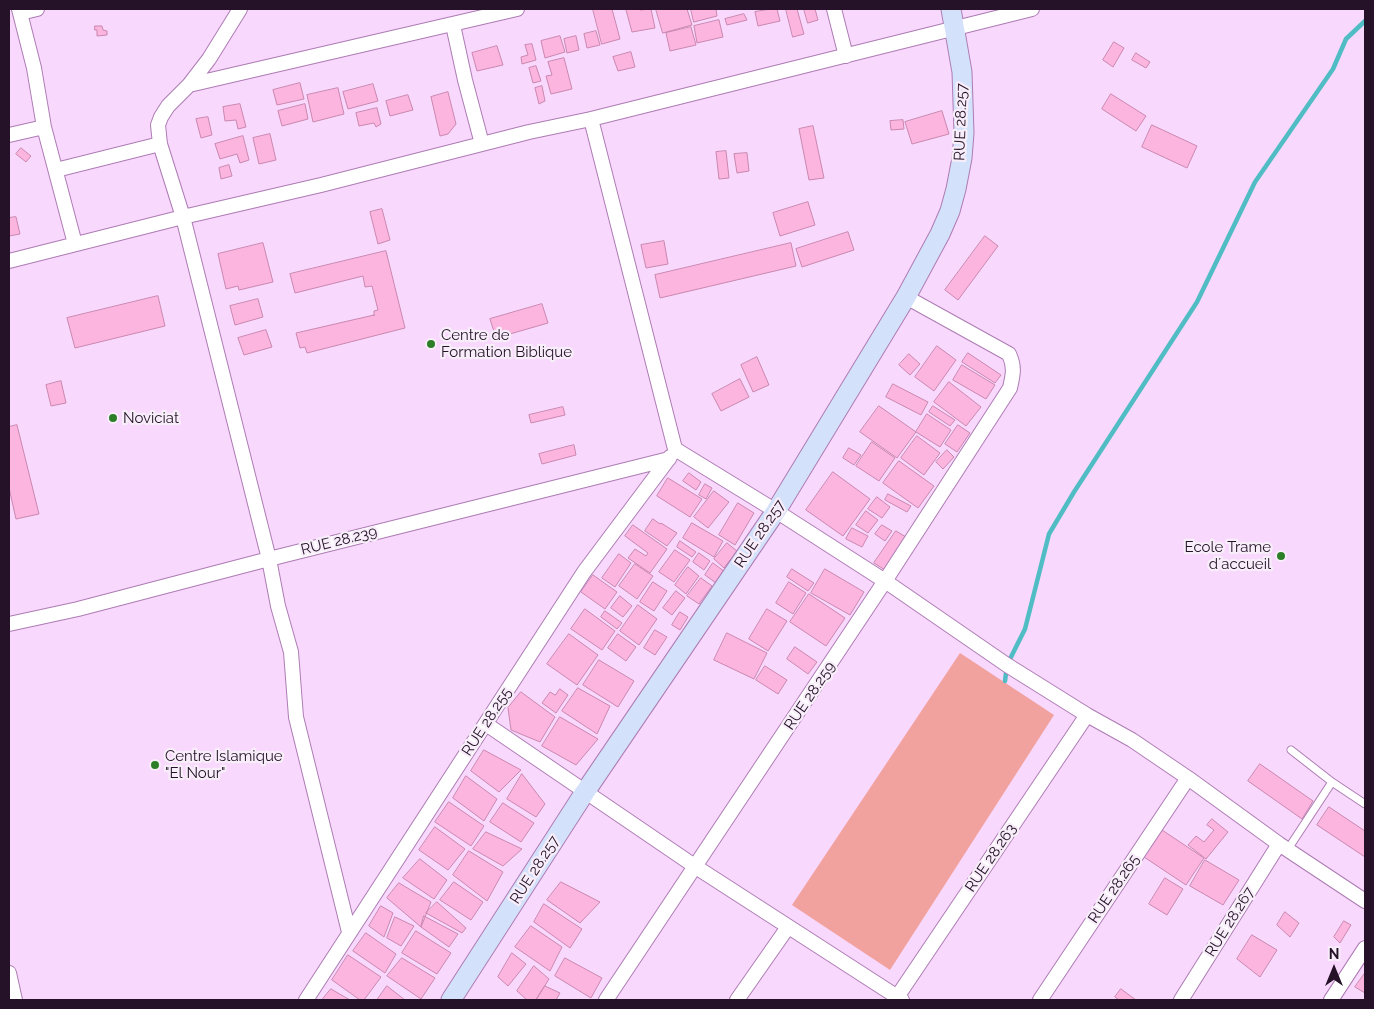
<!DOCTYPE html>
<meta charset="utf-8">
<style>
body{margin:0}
#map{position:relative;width:1374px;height:1009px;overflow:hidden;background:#f8d8fc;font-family:Raleway,sans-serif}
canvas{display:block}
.frame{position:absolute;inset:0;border:10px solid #251228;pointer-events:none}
.north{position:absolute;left:1309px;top:944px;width:50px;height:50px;-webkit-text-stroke:4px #f8eefa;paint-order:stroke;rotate:0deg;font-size:14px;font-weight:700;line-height:20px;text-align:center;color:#251228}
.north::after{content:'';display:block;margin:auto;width:18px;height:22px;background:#251228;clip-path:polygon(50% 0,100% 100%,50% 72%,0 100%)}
</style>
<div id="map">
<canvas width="1374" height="1009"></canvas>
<div class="frame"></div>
<div class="north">N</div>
</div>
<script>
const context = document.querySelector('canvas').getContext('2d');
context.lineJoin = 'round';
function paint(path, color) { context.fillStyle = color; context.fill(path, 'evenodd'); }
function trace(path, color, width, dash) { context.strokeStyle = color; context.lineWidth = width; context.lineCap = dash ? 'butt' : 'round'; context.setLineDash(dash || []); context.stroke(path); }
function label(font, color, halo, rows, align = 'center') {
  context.font = font + ' Raleway,sans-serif'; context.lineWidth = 4.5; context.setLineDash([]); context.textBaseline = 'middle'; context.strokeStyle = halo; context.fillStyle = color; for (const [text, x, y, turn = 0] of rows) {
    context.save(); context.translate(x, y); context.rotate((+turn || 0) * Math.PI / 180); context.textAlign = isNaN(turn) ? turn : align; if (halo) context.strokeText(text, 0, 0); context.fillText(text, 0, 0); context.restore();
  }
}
const green = new Path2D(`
 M960,653L1054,715L890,970L792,905Z`);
const stream = new Path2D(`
 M1005,681L1007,665L1025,629L1049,534L1074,492L1197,302L1255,182L1333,69L1346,39L1365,21`);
const building = new Path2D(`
 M593,9H612L620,39L602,44Z
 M639,9L640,10L651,9L655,28L632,32L626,10Z
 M656,9H687L692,25L663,33Z
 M691,9H716L717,16L694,22Z
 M771,9H777L780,21L758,26L755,12Z
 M786,9H797L804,34L793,37Z
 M804,9H815L818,20L808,23Z
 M744,14L747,20L727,25L725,19Z
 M719,20L723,37L697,43L694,26Z
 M95,26H102L103,30L107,31V35L97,36V30H95Z
 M691,27L696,45L670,51L666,33Z
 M596,31L600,45L587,48L584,34Z
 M560,36L565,52L545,58L541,41Z
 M576,36L579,50L567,53L564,39Z
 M1114,42L1124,48L1113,67L1103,60Z
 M532,44L536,60L522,64L521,57L528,55L525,45Z
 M497,46L503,65L477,71L472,53Z
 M631,52L635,67L618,71L613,57Z
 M1136,53L1150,62L1146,68L1132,60Z
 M564,58L572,89L551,94L546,76L552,75L548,62Z
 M536,66L541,81L533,83L529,68Z
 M300,83L304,99L277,105L273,90Z
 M373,84L378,101L348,109L343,92Z
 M542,86L545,101L539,104L535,88Z
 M338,88L344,114L313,122L307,95Z
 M448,92L456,124L448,134L440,136L431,97Z
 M1111,94L1146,116L1136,131L1102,109Z
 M408,95L413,110L390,116L386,101Z
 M240,104L246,127L238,129L236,120L225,121L223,107Z
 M305,104L308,119L282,126L278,111Z
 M377,108L381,124L376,127L374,123L359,126L356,113Z
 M942,111L949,134L912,144L905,122Z
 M208,117L212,135L201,138L196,119Z
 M903,120L904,129L891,130L890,121Z
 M1152,125L1197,146L1187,168L1142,147Z
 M813,126L824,178L809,180L799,129Z
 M270,134L276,160L259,164L253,138Z
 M243,136L249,160L240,163L237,154L220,159L215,144Z
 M21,148L31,156L26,162L16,154Z
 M726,151L729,178L719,179L716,152Z
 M747,153L749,171L737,173L734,154Z
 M229,165L232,176L221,179L219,168Z
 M808,202L815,225L780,236L773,213Z
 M382,209L390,240L378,244L370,212Z
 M16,217L20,234L9,236V218Z
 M848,232L854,250L802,267L796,249Z
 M985,236L998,246L958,300L945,290Z
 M664,241L668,264L646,268L641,245Z
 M263,243L273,282L239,290L238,286L226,289L218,254Z
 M791,243L796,266L660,298L655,275Z
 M386,251L405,328L307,353L305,347L300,348L296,333L374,315V316V311L378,310L372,286L365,287L363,276L295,293L290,274Z
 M158,296L165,326L75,348L67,318Z
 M258,299L263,317L235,325L230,306Z
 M542,304L548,323L496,338L490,319Z
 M266,330L272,347L244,355L238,338Z
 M937,346L956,360L934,391L915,377Z
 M968,353L1001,375L995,383L962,362Z
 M909,354L920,364L910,375L899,365Z
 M757,357L769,385L753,392L741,365Z
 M962,365L995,385L986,399L953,380Z
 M740,379L749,397L721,411L712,394Z
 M61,381L66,403L51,406L46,385Z
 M949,382L981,407L966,426L934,402Z
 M893,384L928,402L921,415L886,397Z
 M879,406L916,432L897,458L860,432Z
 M933,406L955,420L950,426L929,412Z
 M563,407L565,415L531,423L529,415Z
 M927,414L951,430L940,447L916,432Z
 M17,425L39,514L16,519L9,488V427Z
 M958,425L970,433L957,452L945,444Z
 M917,436L940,453L924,475L901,458Z
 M872,442L895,458L879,481L856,466Z
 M574,445L576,455L542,464L539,454Z
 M849,448L861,455L854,465L843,458Z
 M947,450L954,457L943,469L936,462Z
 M899,461L934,486L918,508L883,483Z
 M833,472L870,499L843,536L806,510Z
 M689,473L701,482L696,490L683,481Z
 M668,478L702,499L690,517L657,496Z
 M705,484L712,488L706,499L699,495Z
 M714,491L729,502L708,528L694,517Z
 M888,494L911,506L907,512L885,500Z
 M877,497L890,507L882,518L868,509Z
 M738,503L754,513L735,545L719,535Z
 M866,511L878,520L868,533L856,525Z
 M653,519L660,524L661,523L677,533L667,546L645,531Z
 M692,523L723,541L714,557L683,538Z
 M633,525L667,549L650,573L628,558L635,549L646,556L648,553L625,536Z
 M882,525L892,531L885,541L875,534Z
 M852,528L868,536L862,547L846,539Z
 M896,531L906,537L885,570L874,563Z
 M680,541L696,552L692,557L677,547Z
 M727,543L737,551L724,568L714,559Z
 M675,550L690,560L674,582L659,572Z
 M699,553L710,561L704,570L693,562Z
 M619,554L631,563L615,587L602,578Z
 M713,563L725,572L716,583L705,575Z
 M635,564L653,576L637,599L619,586Z
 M688,567L699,576L686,594L675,585Z
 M792,569L814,583L808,591L787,577Z
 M825,569L864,592L850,615L811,593Z
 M593,575L617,592L605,609L581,592Z
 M701,578L712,586L699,604L687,596Z
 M653,582L667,591L654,611L640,602Z
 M789,582L806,593L793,614L776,603Z
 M676,591L685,598L672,615L663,608Z
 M809,594L845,618L826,646L790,622Z
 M620,596L632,606L623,617L611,608Z
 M638,605L657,619L639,645L620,631Z
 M585,609L615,631L602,650L571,629Z
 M767,609L787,621L768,651L749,639Z
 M605,611L622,623L617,629L601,617Z
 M680,612L688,617L680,630L672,625Z
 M655,630L667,637L655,655L644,648Z
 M727,633L767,653L754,679L714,660Z
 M569,634L598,655L577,685L547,664Z
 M618,634L636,647L626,661L608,648Z
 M795,647L817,662L808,674L787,659Z
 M599,660L634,681L618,707L583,685Z
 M765,666L787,680L778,694L756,680Z
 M578,688L610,706L597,734L562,711Z
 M560,689L568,695L556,713L542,703L550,692L555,695Z
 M521,692L555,717L540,742L511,730L508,708Z
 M560,717L598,739L576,765L542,746Z
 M484,750L521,770L499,792L471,771Z
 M1260,764L1313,801L1302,819L1248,781Z
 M522,774L545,804L536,817L507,799Z
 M466,776L497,799L484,821L453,798Z
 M449,802L484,826L471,846L435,822Z
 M503,803L534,823L521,842L490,822Z
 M1329,807L1365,831V857L1317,825Z
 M1212,819L1228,832L1206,859L1188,845L1196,836L1204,842L1214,830L1207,825Z
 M435,827L465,849L448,870L419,850Z
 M1162,830L1204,858L1186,885L1144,857Z
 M486,832L522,849L503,866L473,849Z
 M469,851L503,872L487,901L453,875Z
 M420,859L447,880L434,899L403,878Z
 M1205,860L1239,880L1223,905L1190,886Z
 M1165,878L1183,889L1167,915L1149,904Z
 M454,882L483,902L471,920L440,900Z
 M561,882L600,902L580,923L547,900Z
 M399,883L431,902L421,927L387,898Z
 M437,902L466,928L462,933L426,913Z
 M544,904L582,929L570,948L534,922Z
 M381,906L393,913L384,937L369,926Z
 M1285,912L1299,923L1290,937L1277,925Z
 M424,916L458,934L449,947L421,927Z
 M395,917L414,926L401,946L387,938Z
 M1344,921L1351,925L1340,943L1334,937Z
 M531,926L562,947L550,971L515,947Z
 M416,931L451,953L437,974L402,953Z
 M366,933L396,954L385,973L353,951Z
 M1252,935L1277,950L1260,977L1237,959Z
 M512,953L526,964L508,986L498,977Z
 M348,955L381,977L364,1000H360L332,980Z
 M402,958L435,978L421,999L387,976Z
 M565,958L602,978L591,998L555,976Z
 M534,966L549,979L536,1000H527L517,991Z
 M1365,973V993L1355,987Z
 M387,986L405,1000H377Z
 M545,986L560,993L556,1000H536Z
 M331,989L350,1000H322Z
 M1121,989L1136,1000H1119L1115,997Z`);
const lane = new Path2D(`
 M1291,750L1332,782L1365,804
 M1288,849L1332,782`);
const street = new Path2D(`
 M19,9L34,68L44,127L75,244
 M834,9L846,56
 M20,13L37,9
 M453,25L465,80L482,144
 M189,85L209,59L240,9
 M591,119L675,449L776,511L885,581L1007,665L1087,715L1132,740L1188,778L1279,844L1365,901
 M9,135L44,127
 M56,170L160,144
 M9,261L183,217L321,185L529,132L591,119L1032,9
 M9,624L78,609L269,559L669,459
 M486,724L696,867L902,1000
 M349,932L296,717L291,652L278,606L269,559L183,217L160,144L158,125L161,117L168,106L189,85L517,9
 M9,973L15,1000
 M306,1000L584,572L670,457
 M606,1000L885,581L1010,388C1013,375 1015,367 1009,354L906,297
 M737,1000L788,927
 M895,1000L1087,715
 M1040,1000L1188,778
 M1181,1000L1279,844
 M1331,1000L1365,948`);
const secondary = new Path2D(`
 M451,1000L585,792L776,511L906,297L940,234L950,211L956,189L962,158L964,133L962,72L951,9`);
const markers = [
 [431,344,5,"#2d7e29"],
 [113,418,5,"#2d7e29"],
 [1281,556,5,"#2d7e29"],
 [155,765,5,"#2d7e29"]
];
const streetNames = [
 ["RUE 28.257",961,122,-88],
 ["RUE 28.257",760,534,-56],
 ["RUE 28.239",339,541,-14],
 ["RUE 28.259",810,696,-56],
 ["RUE 28.255",487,722,-57],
 ["RUE 28.263",991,858,-56],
 ["RUE 28.257",535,870,-57],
 ["RUE 28.265",1114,889,-56],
 ["RUE 28.267",1230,922,-58]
];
const poiNames = [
 ["Centre de",441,335],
 ["Formation Biblique",441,352],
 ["Noviciat",123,418],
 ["Ecole Trame",1271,547,"right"],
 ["d´accueil",1271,564,"right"],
 ["Centre Islamique",165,756],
 ["\"El Nour\"",165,773]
];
paint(green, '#f1a19e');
trace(stream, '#50bcc4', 4.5);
paint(building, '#fbb5df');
trace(building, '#ca87b0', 1);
trace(lane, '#ad7cb4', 9);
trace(street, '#ad7cb4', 16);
trace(secondary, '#ad7cb4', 21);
trace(lane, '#fff', 7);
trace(street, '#fff', 14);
trace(secondary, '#d4e1fa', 19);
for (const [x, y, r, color] of markers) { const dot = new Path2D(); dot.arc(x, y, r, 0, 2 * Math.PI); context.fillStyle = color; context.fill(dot); trace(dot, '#f8eefa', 2); }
label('15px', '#251228', '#f8eefa', streetNames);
label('15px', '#251228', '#f8eefa', poiNames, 'left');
</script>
